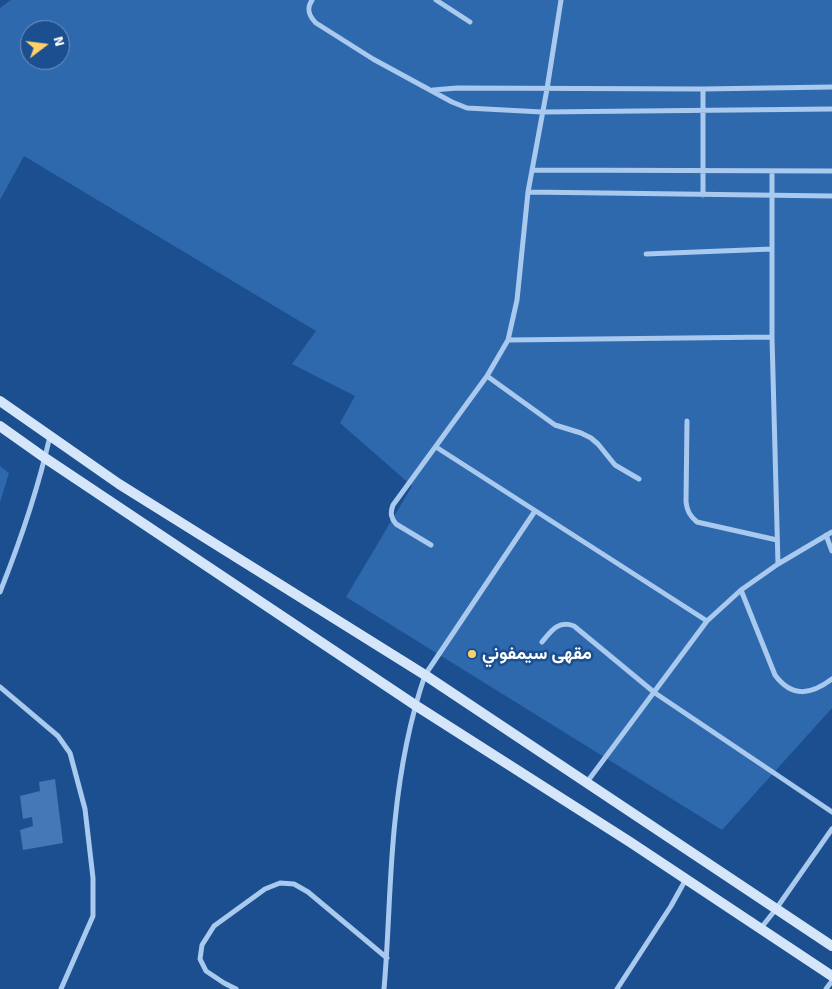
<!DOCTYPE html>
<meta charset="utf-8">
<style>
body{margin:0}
#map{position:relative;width:832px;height:989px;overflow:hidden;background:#1b4f8f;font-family:Signika,sans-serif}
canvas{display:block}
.north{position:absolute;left:20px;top:20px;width:50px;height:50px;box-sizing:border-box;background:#1b4f8f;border:1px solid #7695bc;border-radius:50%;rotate:75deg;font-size:14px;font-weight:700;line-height:20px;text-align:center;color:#fff}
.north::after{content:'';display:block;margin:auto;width:18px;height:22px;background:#ffd166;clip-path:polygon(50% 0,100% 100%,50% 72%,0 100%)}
</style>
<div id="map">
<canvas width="832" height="989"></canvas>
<div class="north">N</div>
</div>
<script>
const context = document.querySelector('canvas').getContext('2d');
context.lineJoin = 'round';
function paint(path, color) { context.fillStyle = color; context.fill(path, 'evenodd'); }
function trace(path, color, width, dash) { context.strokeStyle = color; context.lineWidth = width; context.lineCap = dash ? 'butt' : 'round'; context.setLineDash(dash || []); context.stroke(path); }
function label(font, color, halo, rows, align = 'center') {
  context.font = font + ' Signika,Vazirmatn,sans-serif'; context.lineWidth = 5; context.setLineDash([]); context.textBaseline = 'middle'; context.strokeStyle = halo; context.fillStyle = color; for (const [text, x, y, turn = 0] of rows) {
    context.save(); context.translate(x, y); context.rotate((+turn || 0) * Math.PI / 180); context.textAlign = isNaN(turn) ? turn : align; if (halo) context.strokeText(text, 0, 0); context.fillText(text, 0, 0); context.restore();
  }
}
const green = new Path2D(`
 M11,0H832V708L722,830L346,597L412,486L340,423L355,396L292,364L316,331L24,156L0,200V8ZM30,30H60V60H30Z
 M0,466L9,473L0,502Z`);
const building = new Path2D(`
 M55,779L63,843L23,850L20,830L33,826L32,817L23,819L20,796L40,791L39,782Z`);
const minor = new Path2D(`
 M312,0C306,9 309,16 316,23L373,59L452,102L467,108L542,112L832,109
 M436,0L470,22
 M433,90L457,88L703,89L832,87
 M533,170L832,171
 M772,171V337L778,564
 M528,192L832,196
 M703,195V89
 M646,254L772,249
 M508,340L772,337
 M487,376L555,425L581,433L591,438L598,444L615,465L639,479
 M687,421L686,502C687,511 690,516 697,522L777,540
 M436,447L707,621
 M826,535L832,551
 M431,545L396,524C391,518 390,513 393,505L487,376L508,340L517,300L528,192L547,89L561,0
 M741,590L775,675C792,698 811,695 832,679
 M0,592C20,542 38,489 50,436
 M542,642C551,631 558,620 574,626L655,693L832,812
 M0,687L58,736L70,753L85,809L93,878V916L61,989
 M587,782L707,621L741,590L778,564L832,532
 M761,928L776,909L832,829
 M236,989L224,983L206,971L200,959L202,945L214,926L265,889L280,883L294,884L308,892L387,958
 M384,989C389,933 389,877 395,821C400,771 409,722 425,675L535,511
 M617,989L671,906L686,879
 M826,989L832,981`);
const secondary = new Path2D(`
 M0,401L119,484L425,675L832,946
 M0,426L45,458L415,705L630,842L832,976`);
const markers = [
 [472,654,5,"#ffd166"]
];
const poiNames = [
 ["مقهى سيمفوني",482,654]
];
paint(green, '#2e69ad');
paint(building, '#4478b7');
trace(minor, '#a9c9ee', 5);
trace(secondary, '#d6e6fa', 10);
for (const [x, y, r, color] of markers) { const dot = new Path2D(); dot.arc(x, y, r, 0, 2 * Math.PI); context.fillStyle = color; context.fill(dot); trace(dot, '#1b4f8f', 2); }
label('bold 18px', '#fff', '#1b4f8f', poiNames, 'left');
</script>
